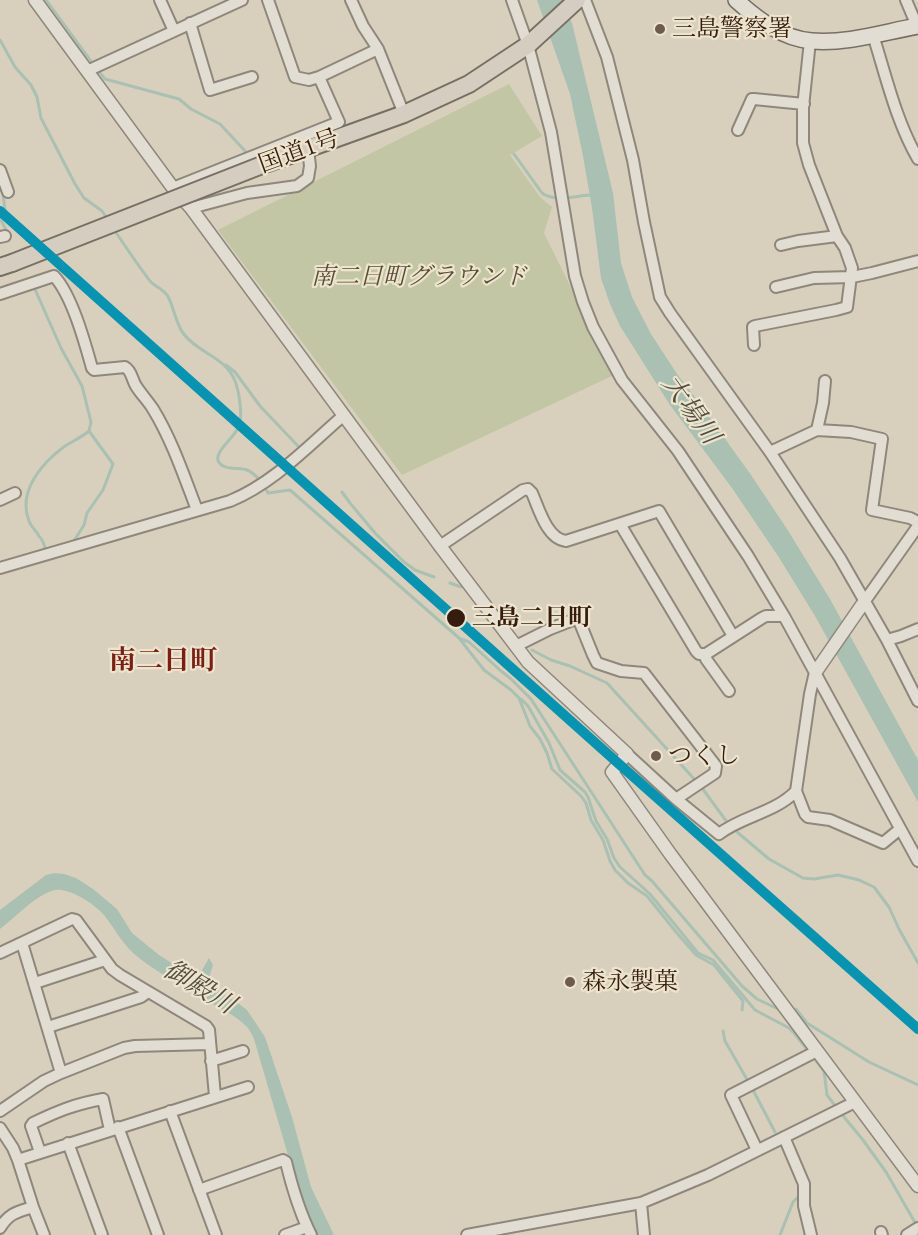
<!DOCTYPE html>
<meta charset="utf-8">
<style>
body{margin:0}
canvas{display:block;background:#d8d0bd}
</style>
<canvas width="918" height="1235"></canvas>
<script>
const context = document.querySelector('canvas').getContext('2d');
context.lineJoin = 'round';
function paint(path, color) { context.fillStyle = color; context.fill(path, 'evenodd'); }
function trace(path, color, width, dash) { context.strokeStyle = color; context.lineWidth = width; context.lineCap = dash ? 'butt' : 'round'; context.setLineDash(dash || []); context.stroke(path); }
function label(font, color, halo, rows, align = 'center') {
  context.font = font + ' "EB Garamond","Noto Serif JP",serif'; context.lineWidth = 4.5; context.setLineDash([]); context.textBaseline = 'middle'; context.strokeStyle = halo; context.fillStyle = color; for (const [text, x, y, turn = 0] of rows) {
    context.save(); context.translate(x, y); context.rotate((+turn || 0) * Math.PI / 180); context.textAlign = isNaN(turn) ? turn : align; if (halo) context.strokeText(text, 0, 0); context.fillText(text, 0, 0); context.restore();
  }
}
const green = new Path2D(`
 M509,84L542,136L510,155L540,197L552,207L544,233L614,375L402,475L218,230Z`);
const water = new Path2D(`
 M537,0H562L572,23L613,193L621,263L632,297L651,334L677,374L698,401L751,475L787,529L830,599L918,760V802L815,616L778,556L732,488L670,405L620,326L610,304L601,278L592,208L583,156L570,94Z
 M54,873L64,874L76,878L93,889L117,909L132,933L159,955L197,979L209,958L213,965L207,984L235,1001L247,1010L265,1037L292,1117L311,1187L334,1235H316L302,1203L254,1039C252,1035 250,1030 247,1027C238,1017 225,1011 213,1004C188,989 161,975 139,958C123,946 116,930 104,915C94,904 76,892 61,890C43,887 15,918 0,929V910L46,875Z`);
const stream = new Path2D(`
 M46,0L93,64
 M0,40L15,67L31,85L37,97L41,118L75,184L84,198L102,211L108,220
 M97,69L105,79L179,99L191,109L220,124L246,152
 M514,154L542,193C555,203 577,195 593,195
 M3,192L5,212
 M2,216L1,220L7,232
 M113,228C125,246 137,264 150,281C154,286 163,289 167,295C173,303 175,322 183,333C197,353 225,356 235,381C239,391 243,416 239,426C236,436 215,451 218,460C221,471 239,467 247,470C257,474 263,485 268,493L290,490L459,638L484,670L511,690L519,698L530,726L540,739L547,753L552,769L581,796L586,803L591,820L603,840L610,861L615,870L628,883L647,896L676,932L696,955L714,965L743,1001L742,1010
 M34,287L61,348L82,386L91,422L89,431C82,437 73,441 65,446C43,462 17,491 29,521C31,527 36,530 39,536C42,539 44,544 45,548
 M226,365L235,372L260,406L298,446
 M342,492L350,503L375,533L404,562L415,570L434,577
 M74,541L84,525L87,513L103,490L113,464L89,431
 M450,583L461,587
 M461,639L469,642L501,671L510,678L531,699L645,875L652,881L742,986L757,999L778,1009
 M532,650L551,660L570,666L607,683L696,781
 M521,699L528,706L549,743L560,770L585,792L588,797L596,821L607,839L614,858L620,867L650,894L698,953L713,960L755,1010L789,1028L794,1033L824,1071L827,1095L836,1107
 M702,788L727,822
 M737,832L769,859L803,878L814,879L838,875L859,880L874,887L889,907L899,929L918,963
 M796,1009L807,1023L869,1062L918,1085
 M723,1031L725,1041L749,1083
 M752,1088L775,1132
 M840,1112L863,1140L886,1172L917,1226
 M780,1235L793,1202L799,1196`);
const minor = new Path2D(`
 M160,0L174,31
 M351,0L363,26L378,49L404,114
 M512,0L528,45L551,132L575,276L583,302L593,327L622,380L678,451L748,556L784,616
 M585,0L607,57L633,160L644,222L660,297L670,313L770,452L840,558L887,640L918,701
 M906,0L917,26
 M190,23L210,90L252,77
 M873,35C886,76 896,121 918,159
 M87,71L242,0
 M319,77L378,49
 M738,130L752,99H754L804,104
 M0,170L8,192
 M173,188L339,122L319,77L309,80L295,77L268,0
 M191,208L247,193L297,186L308,178L310,166L308,149
 M0,237L5,236
 M781,245L798,241L837,236
 M776,287L814,278L852,277L872,273L918,261
 M0,294L54,276C72,295 85,343 92,368L94,370L125,367C132,371 132,380 136,386C141,394 148,401 153,409C172,440 184,476 197,510
 M754,345L753,327L755,326L836,310L847,307L852,268L845,248L837,236L809,165L803,143V107L810,41
 M817,430L851,432L882,439L872,510L910,518L918,522
 M770,452L817,430L823,403L825,381
 M0,500L15,493
 M620,524L696,651L699,654H706L762,618L766,616H784L918,861
 M440,546L523,490L528,489L532,493C539,509 547,539 566,541L659,511L733,636
 M0,568L230,501C274,483 308,446 344,415
 M862,605L918,526
 M887,640L901,636L918,629
 M516,646L550,629L578,618L593,655L597,663L621,671L644,673L716,766L715,773L676,799
 M704,654L706,659L729,691
 M627,754L676,799L719,834C742,816 775,813 796,791L810,694L815,672
 M796,791L805,814L808,817L830,820L883,843L900,829
 M22,943L61,1073
 M0,953L72,919L76,920L112,969L120,975L206,1026L209,1030L215,1096
 M35,983L105,960
 M48,1027L141,997L148,992
 M211,1061L243,1051
 M0,1111L44,1081L61,1073L124,1048L135,1046L209,1044
 M170,1111L216,1235
 M118,1127L158,1235
 M0,1128L13,1148L18,1160L33,1207L44,1235
 M784,1137L804,1184V1206L811,1235
 M68,1143L102,1235
 M757,1150L731,1095L817,1051
 M40,1152L31,1126L33,1123C58,1111 75,1104 103,1099L110,1130
 M18,1160L248,1087
 M199,1190L283,1160L286,1162C292,1187 299,1211 311,1235
 M641,1203L644,1235
 M0,1228C9,1213 17,1212 33,1207
 M881,1232L882,1235
 M285,1235L307,1227
 M467,1235L641,1203L708,1175L855,1102
 M907,1235L918,1228`);
const tertiary = new Path2D(`
 M35,0L173,188L191,208L440,546L528,662L627,754L612,772L671,855L918,1186
 M817,670L862,605`);
const secondary = new Path2D(`
 M736,0C757,19 783,39 812,41C847,44 884,32 918,26`);
const trunk = new Path2D(`
 M262,165L404,114L469,84L528,45L577,0
 M0,267L12,263`);
const trunkBridge = new Path2D(`
 M12,263L262,165`);
const rail1 = new Path2D(`
 M0,211L619,764L918,1029`);
const markers = [
 [660,29,6,"#6e5b4c"],
 [456,618,10,"#351c0f"],
 [656,756,6,"#6e5b4c"],
 [570,982,6,"#6e5b4c"]
];
const poiNames = [
 ["三島警察署",672,29],
 ["つくし",668,756],
 ["森永製菓",582,982]
];
const streetNames = [
 ["国道1号",299,152,-20]
];
const parkNames = [
 ["南二日町グラウンド",419,277]
];
const stopNames = [
 ["三島二日町",472,618]
];
const waterNames = [
 ["大場川",690,410,54],
 ["御殿川",199,988,31]
];
const quarterNames = [
 ["南二日町",163,662]
];
paint(green, '#c2c6a4');
paint(water, '#a9c0b2');
trace(stream, '#a9c0b2', 3);
trace(minor, '#8f877b', 14);
trace(tertiary, '#8f877b', 15);
trace(secondary, '#786f64', 18);
trace(trunk, '#786f64', 20);
trace(minor, '#e1ddd3', 10);
trace(tertiary, '#e1ddd3', 12);
trace(secondary, '#e1ddd3', 15);
trace(trunk, '#d5cdbf', 16);
trace(trunkBridge, '#786f64', 20, []);
trace(trunkBridge, '#d5cdbf', 16);
trace(rail1, '#0894b1', 10);
for (const [x, y, r, color] of markers) { const dot = new Path2D(); dot.arc(x, y, r, 0, 2 * Math.PI); context.fillStyle = color; context.fill(dot); trace(dot, '#ede4cd', 2); }
label('24px', '#351c0f', '#ede4cd', poiNames, 'left');
label('24px', '#351c0f', '#ede4cd', streetNames);
label('italic 24px', '#5a4d35', '#ede4cd', parkNames);
label('bold 24px', '#351c0f', '#ede4cd', stopNames, 'left');
label('italic 26px', '#524b3e', '#ede4cd', waterNames);
label('bold 27px', '#7a1f14', '#ede4cd', quarterNames);
</script>
